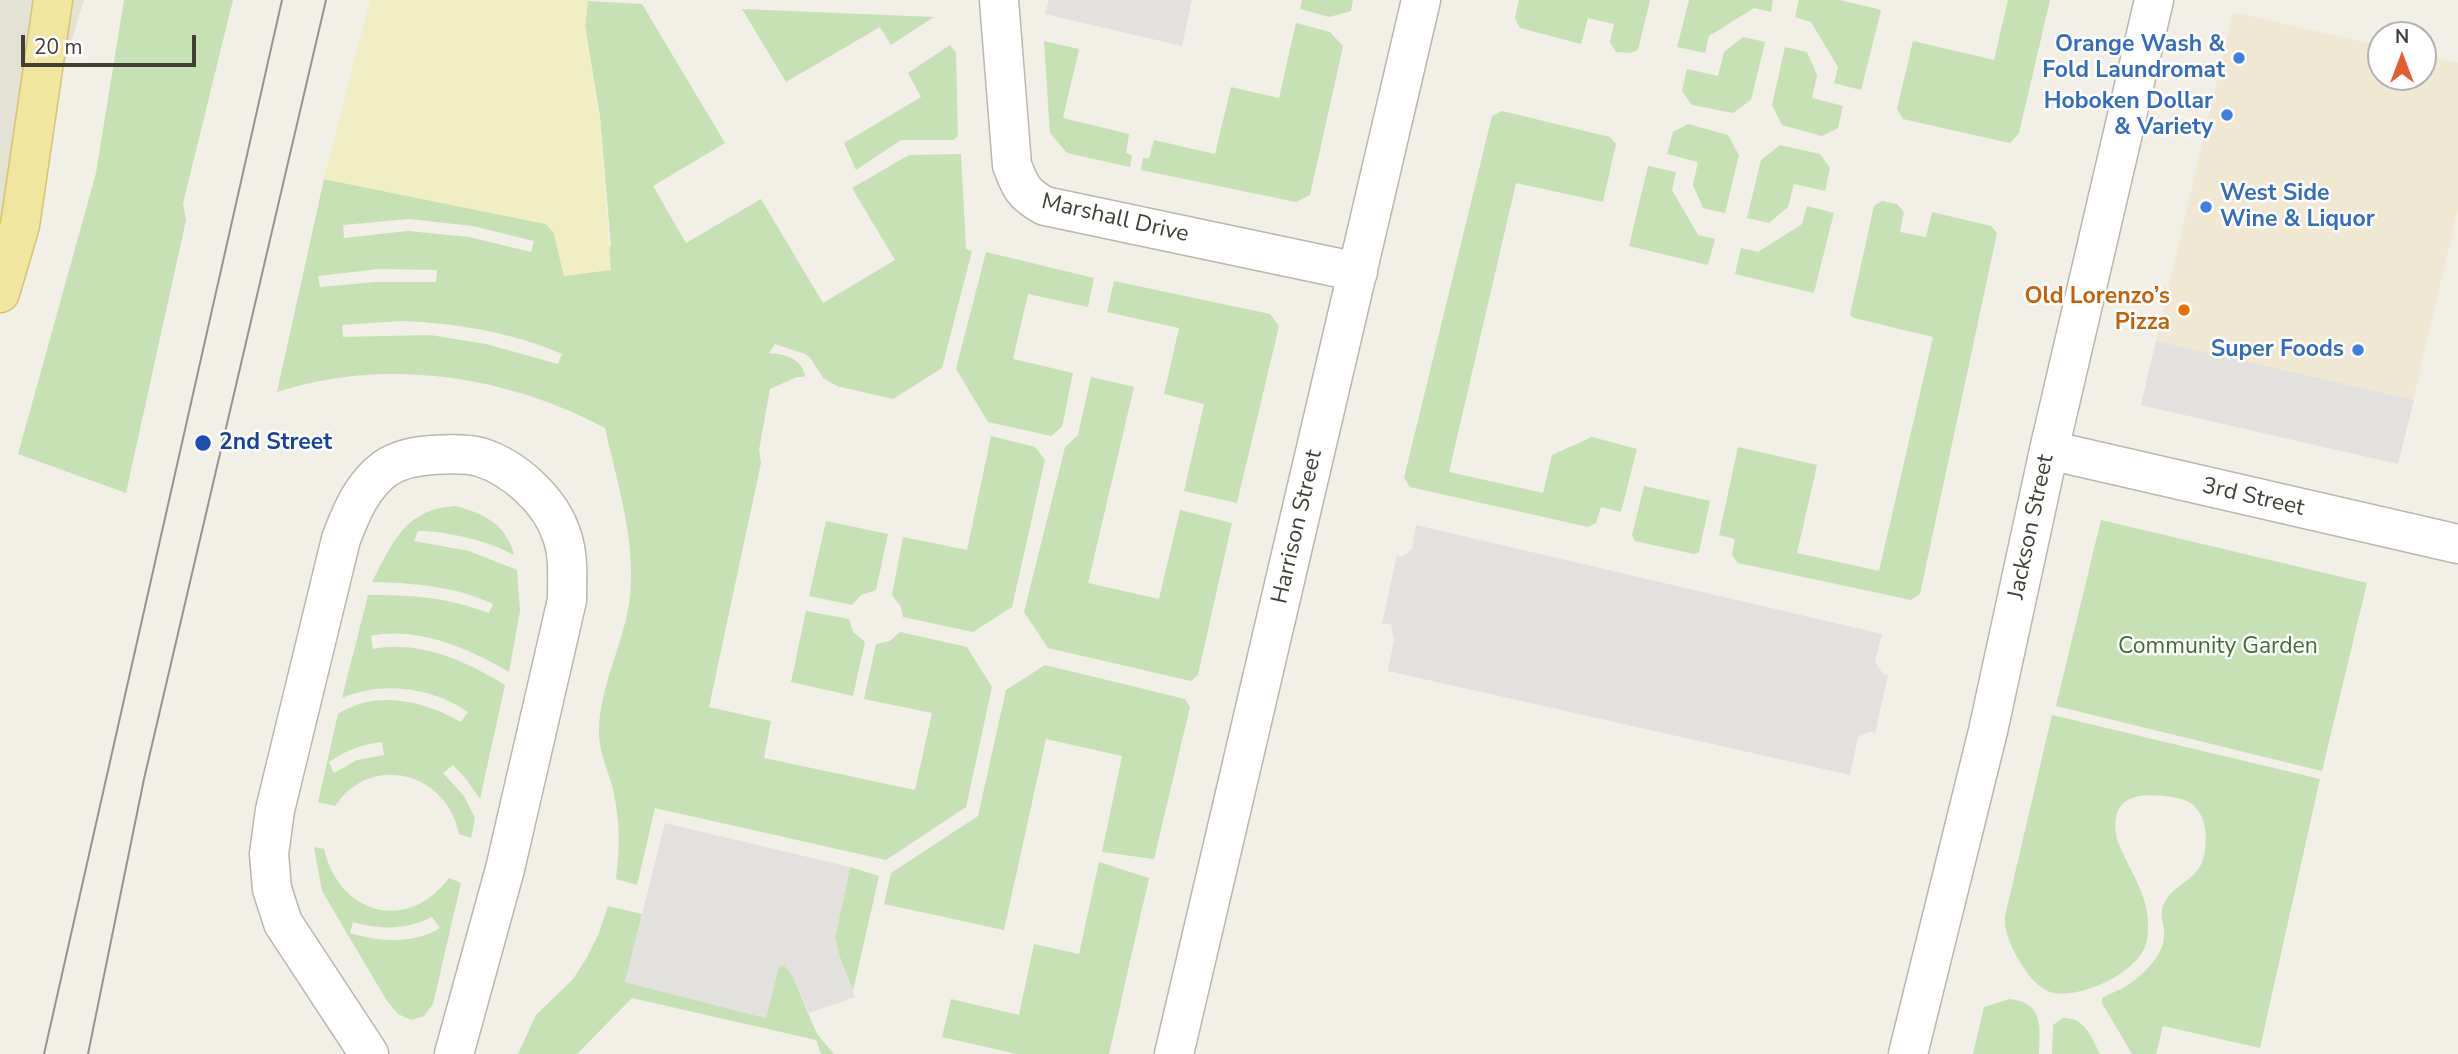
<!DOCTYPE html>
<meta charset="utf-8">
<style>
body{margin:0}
#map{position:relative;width:2458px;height:1054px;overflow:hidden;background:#f1efe6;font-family:"Nunito Sans",sans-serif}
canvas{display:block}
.north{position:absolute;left:2367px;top:21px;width:70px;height:70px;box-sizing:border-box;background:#fff;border:2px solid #b4b2af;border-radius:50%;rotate:0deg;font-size:19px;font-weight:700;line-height:28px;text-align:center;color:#433f36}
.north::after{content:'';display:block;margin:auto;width:24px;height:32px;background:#e15f2d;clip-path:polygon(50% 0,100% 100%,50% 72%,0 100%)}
.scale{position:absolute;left:21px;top:35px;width:175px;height:32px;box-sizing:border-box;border:4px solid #433f36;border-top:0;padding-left:9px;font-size:21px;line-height:24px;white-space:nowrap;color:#433f36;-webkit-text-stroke:5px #fff;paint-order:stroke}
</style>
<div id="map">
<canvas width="2458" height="1054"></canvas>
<div class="north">N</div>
<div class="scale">20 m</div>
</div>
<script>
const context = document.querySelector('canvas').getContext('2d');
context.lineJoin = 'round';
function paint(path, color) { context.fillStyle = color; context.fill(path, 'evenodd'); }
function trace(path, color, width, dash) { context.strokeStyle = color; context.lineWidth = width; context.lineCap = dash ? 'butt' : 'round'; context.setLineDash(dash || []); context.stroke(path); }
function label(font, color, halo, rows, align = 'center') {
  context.font = font + ' "Nunito Sans",sans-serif'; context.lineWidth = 5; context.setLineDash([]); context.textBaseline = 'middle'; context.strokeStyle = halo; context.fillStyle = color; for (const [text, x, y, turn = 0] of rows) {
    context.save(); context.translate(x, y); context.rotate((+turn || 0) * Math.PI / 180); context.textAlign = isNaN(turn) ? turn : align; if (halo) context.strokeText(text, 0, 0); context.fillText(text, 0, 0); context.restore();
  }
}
const residential = new Path2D(`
 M0,0H84L0,275Z`);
const commercial = new Path2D(`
 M2233,12L2381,46V77H2423V55L2458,63V209L2398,464L2141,405Z`);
const green = new Path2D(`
 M124,0H233L183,203L186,220L126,493L18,454L96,173Z
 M1302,0H1353L1351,11L1329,17L1300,9Z
 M1519,0H1650L1638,50L1630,53L1616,52L1610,42L1614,24L1588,18L1581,44L1520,28L1515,18Z
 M1689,0H1773L1771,12L1754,8L1709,36L1705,53L1677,47Z
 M1799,0H1840L1881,10L1861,90L1834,83L1838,67L1811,22L1795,17Z
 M2008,0H2050L2019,133L2010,143L1903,119L1897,109L1913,41L1994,60Z
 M588,1L642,4L725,143L653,186L686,243L761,199L823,303L895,260L852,188L909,155L961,154L966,249L972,251L942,368L893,399L837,386L823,378L811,359L805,354L775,344L769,353C784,354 801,358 805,375L803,377H797L770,389L759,450L761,463L709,707L771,721L764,758L915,790L932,713L864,699L876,644L890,641L900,632L967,647L992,687L966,807L886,860L655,808L637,885L616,879C620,848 620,820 613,789C608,770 599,753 599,732C599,686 625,642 630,597C636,540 617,483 605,428C506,375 384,357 277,392L324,179L546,224L554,233L564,276L611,246L600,117L585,26ZM409,219L473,226L534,241L531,252L469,237L408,231L344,238L343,225ZM379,269L437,270L436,282H375L320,287L318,276ZM401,321C456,323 511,332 562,354L558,364L486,344L430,335L343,337L342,325Z
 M742,9L934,17L891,45L880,27L786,82Z
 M1296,23L1330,32L1343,46L1310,195L1296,202L1141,170L1143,158H1149L1154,140L1215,154L1231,87L1279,98Z
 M1743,37L1765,42L1751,100L1733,113L1692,105L1682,91L1687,69L1718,76L1724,52Z
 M1044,41L1079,49L1063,118L1129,134L1126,153L1132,155L1130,167L1067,153L1050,133Z
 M950,45L956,53L958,136L953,140H901L856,170L844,143L921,97L908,73Z
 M1785,47L1807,52L1817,75L1812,98L1843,106L1838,128L1822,136L1782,125L1772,105Z
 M1502,111L1610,137L1616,144L1603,202L1516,183L1449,472L1543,493L1552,455L1592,437L1637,449L1621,512L1601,507L1596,523L1588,527L1410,487L1404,478L1492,116Z
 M1688,124L1728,135L1739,155L1725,213L1703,208L1693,185L1698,162L1667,154L1673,132Z
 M1780,145L1820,154L1830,168L1825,191L1794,184L1788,207L1769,223L1747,218L1761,160Z
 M1648,166L1676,172L1672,190L1698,235L1715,239L1708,265L1629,246Z
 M1882,201L1897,204L1904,212L1900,232L1926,237L1932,212L1991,226L1997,233L1920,594L1911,600L1738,563L1732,555L1735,539L1719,535L1738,447L1817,465L1797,553L1879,571L1933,337L1854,318L1850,315L1874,206Z
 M1807,206L1834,213L1814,293L1735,274L1741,248L1758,252L1802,224Z
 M986,252L1094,278L1088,307L1028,294L1013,359L1073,373L1062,427L1051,436L988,422L956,369Z
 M1114,281L1270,314L1279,326L1237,503L1184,491L1204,404L1164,394L1179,328L1107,312Z
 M1091,377L1134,387L1088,583L1159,599L1180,510L1232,523L1198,675L1191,681L1048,648L1024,612L1065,447L1078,435Z
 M991,436L1035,447L1045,460L1012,607L973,632L903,617L901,607L892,595L903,537L967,550Z
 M1644,486L1710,501L1699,552L1694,554L1635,541L1632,535Z
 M455,506C484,513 507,525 514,555C489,541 447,531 418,531L414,541L469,551L517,570L520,611L509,672C470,649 417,626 371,636L373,649C419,640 466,661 505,685L480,799L466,779L453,765L443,773L464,796L475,818L471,838L459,834C447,772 371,752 335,806L318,802L338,714C377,689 424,701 461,722L468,712C431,687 383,681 342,698L368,595C414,595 445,597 489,613L493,604C454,586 414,583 372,582C393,542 405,509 455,506ZM382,742L384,755L357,760L334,773L329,762C345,751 362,744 382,742Z
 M2101,520L2367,583L2322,771L2056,706Z
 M826,521L888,534L876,590L861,595L852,605L809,596Z
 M806,611L849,619L853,632L865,642L853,696L791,682Z
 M1045,665L1185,699L1190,707L1154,859L1102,852L1122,756L1046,739L1004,930L884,904L891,873L978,816L1006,690Z
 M2052,715L2320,779L2260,1048L2163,1026L2156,1054H2132L2102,1003V998C2108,994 2115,992 2121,989C2138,980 2164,957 2164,936C2165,922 2157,913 2166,900C2176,884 2195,880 2202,862C2208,846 2208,818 2194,806C2187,799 2174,797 2164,796C2131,792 2109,801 2117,839C2130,874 2154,900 2147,940C2142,972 2078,1001 2050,992C2034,986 2025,970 2017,957C2010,944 2004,931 2005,916Z
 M314,847L324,849C339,914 407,934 449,878L461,883L433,1004L424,1016L411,1020L398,1014L387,1001L322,891ZM432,917L440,928C414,944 379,942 350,933L353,922C380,930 406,930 432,917Z
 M1099,862L1149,878L1109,1054H1017L942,1037L951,999L1019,1015L1034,944L1079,954Z
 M850,867L879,876L853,991L839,955L835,937Z
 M608,906L642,914L625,982L766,1018L778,969L779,966L784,965L792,975L817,1034L834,1054H821L816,1040L632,998L577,1054H518L536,1015L573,979L586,959L599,933Z
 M2010,999C2044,1003 2040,1027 2039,1054H1973L1984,1007Z
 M2063,1018C2085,1018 2091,1036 2100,1054H2052L2053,1025Z`);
const sand = new Path2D(`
 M370,0H588L585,26L600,117L611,270L564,276L554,233L546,224L324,179Z`);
const parking = new Path2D(`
 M1049,0H1192L1182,46L1045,14Z
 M2156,341L2414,400L2398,464L2141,405Z
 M1416,525L1882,634L1875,662L1883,674L1888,675L1875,733L1869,732L1858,737L1850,775L1388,671L1394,640L1391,624H1382L1397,555L1400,557L1405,555L1412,549Z
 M665,823L850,867L835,937L839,955L855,997L809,1013L792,975L784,965L779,966L778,969L766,1018L625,982Z`);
const minor = new Path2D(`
 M999,0L1012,165C1020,187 1024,195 1045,206L1358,272
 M2049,450L2458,544
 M369,1054L283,923L272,889L269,854L275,810L341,539C351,513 362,485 386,468C400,459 416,456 432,455C447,454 466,453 480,457C515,468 551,501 562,536C569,556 567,579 567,600L505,869L454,1054
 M1174,1054L1421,0
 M1908,1054L1988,731L2049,450L2154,0`);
const major = new Path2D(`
 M0,293L20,225L53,0`);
const tram = new Path2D(`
 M44,1054L282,0
 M88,1054L144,779L326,0`);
const markers = [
 [2239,58,7,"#3f7fe0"],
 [2227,115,7,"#3f7fe0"],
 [2206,207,7,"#3f7fe0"],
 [2184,310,7,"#e8710a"],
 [2358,350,7,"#3f7fe0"],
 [203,443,9,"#1a4fb4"]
];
const shopNames = [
 ["Orange Wash &",2225,45],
 ["Fold Laundromat",2225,71],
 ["Hoboken Dollar",2213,102],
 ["& Variety",2213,128],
 ["West Side",2220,194,"left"],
 ["Wine & Liquor",2220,220,"left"],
 ["Super Foods",2344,350]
];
const streetNames = [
 ["Marshall Drive",1115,219,13],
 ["3rd Street",2253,498,13],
 ["Harrison Street",1298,527,-77],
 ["Jackson Street",2032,527,-78]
];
const foodNames = [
 ["Old Lorenzo’s",2170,297],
 ["Pizza",2170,323]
];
const transitNames = [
 ["2nd Street",219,443]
];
const parkNames = [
 ["Community Garden",2218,647]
];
paint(residential, '#e4e1d5');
paint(commercial, '#f1e8d3');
paint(green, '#c6e1b3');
paint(sand, '#f1eec5');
paint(parking, '#e2e1de');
trace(minor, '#bbb7aa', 41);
trace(major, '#d5c370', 41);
trace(minor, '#fff', 38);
trace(major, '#f2e59e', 38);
trace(tram, '#949494', 2);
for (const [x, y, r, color] of markers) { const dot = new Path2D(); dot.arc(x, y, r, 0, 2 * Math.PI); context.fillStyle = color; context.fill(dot); trace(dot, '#fff', 2.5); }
label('bold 23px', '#366cbe', '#fff', shopNames, 'right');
label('23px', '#433f36', '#fff', streetNames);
label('bold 23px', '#c56008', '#fff', foodNames, 'right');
label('bold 23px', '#164399', '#fff', transitNames, 'left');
label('23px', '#406d30', '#fff', parkNames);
</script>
